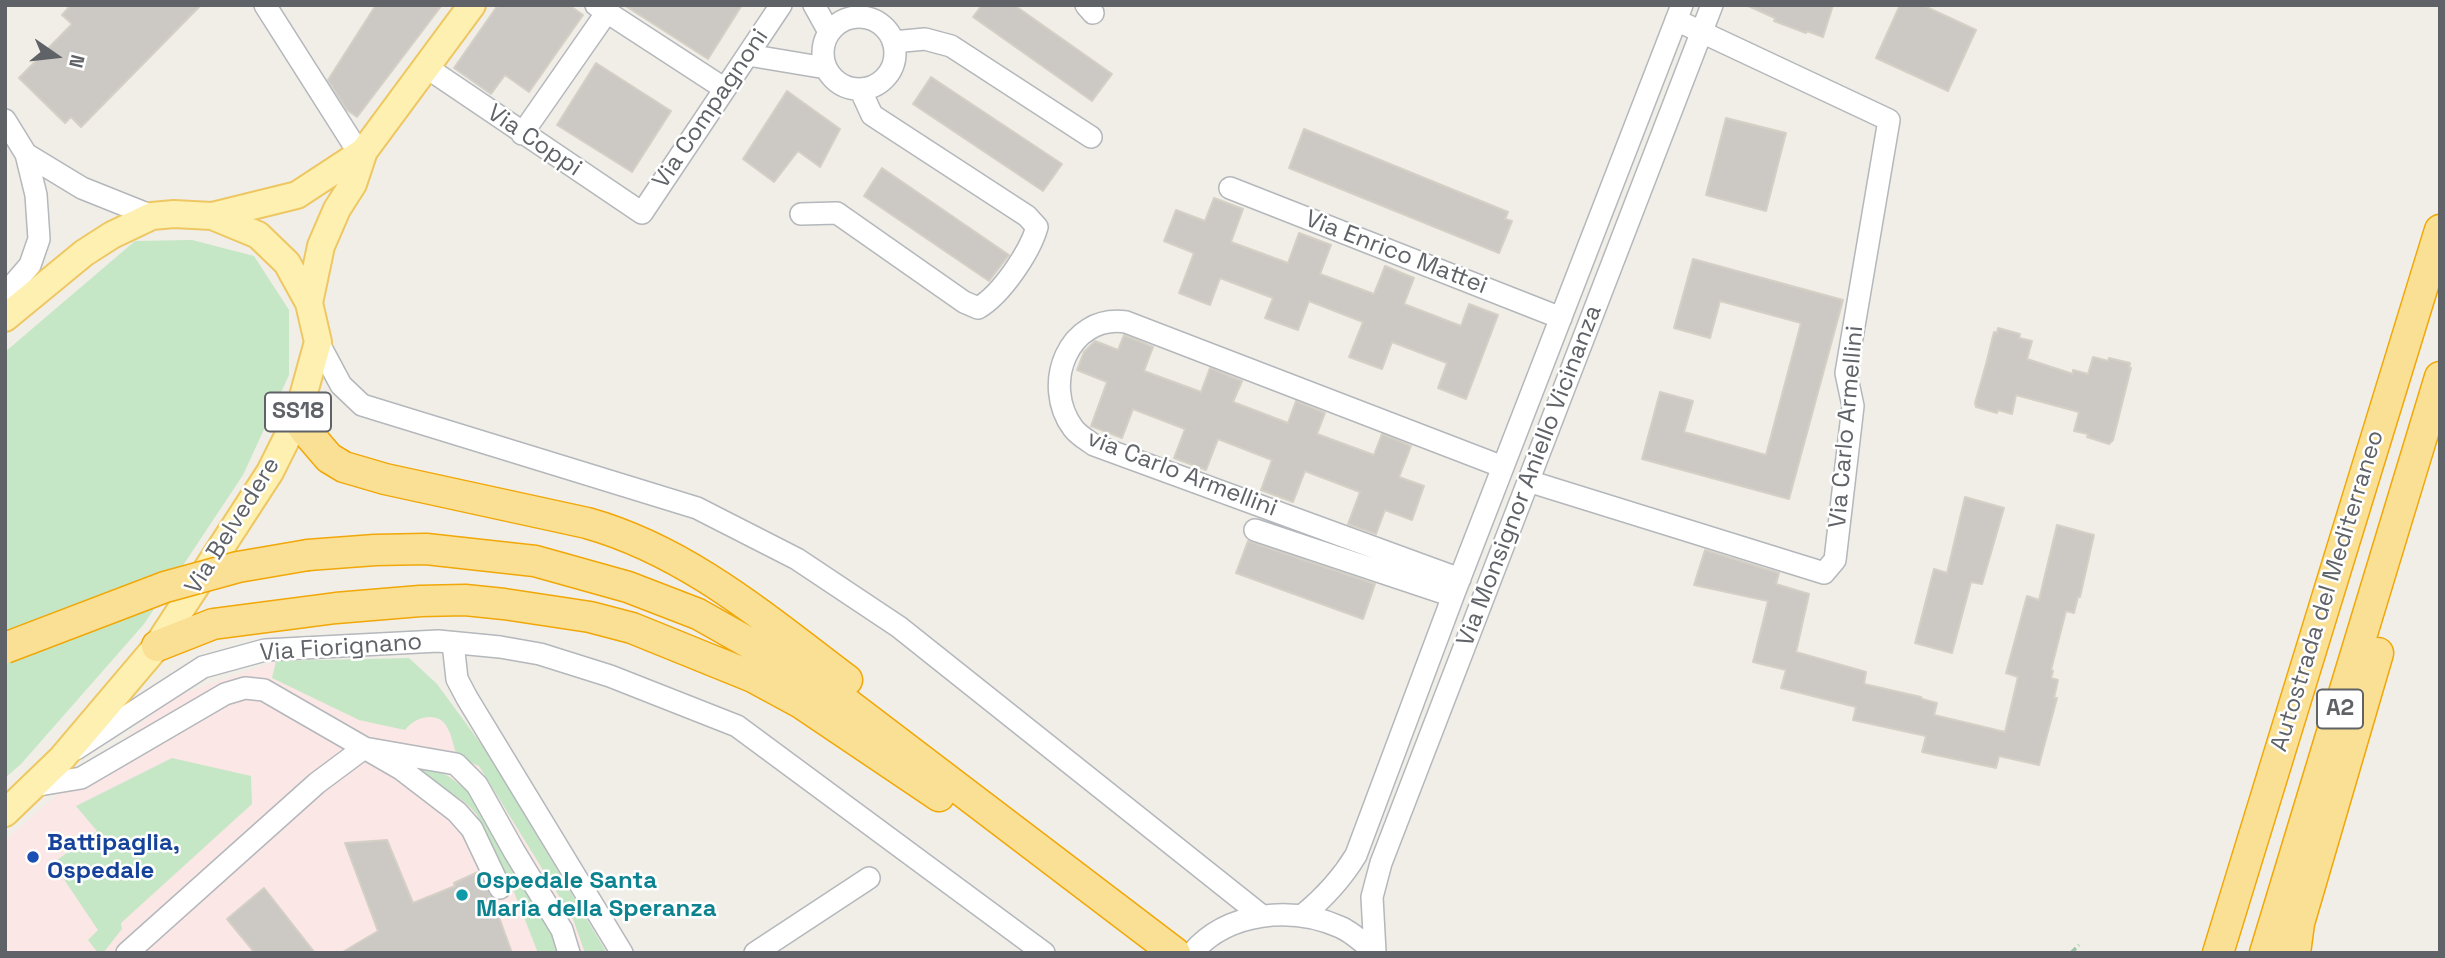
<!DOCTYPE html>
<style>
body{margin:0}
#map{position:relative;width:2445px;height:958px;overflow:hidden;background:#f0eee7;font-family:"Space Grotesk",sans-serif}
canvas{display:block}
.frame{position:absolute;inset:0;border:7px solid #5f6267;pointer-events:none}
.north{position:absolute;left:21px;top:21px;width:70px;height:70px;-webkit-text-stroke:5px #fff;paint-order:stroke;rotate:104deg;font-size:19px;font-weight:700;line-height:28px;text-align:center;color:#5f6267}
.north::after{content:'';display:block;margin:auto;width:24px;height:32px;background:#5f6267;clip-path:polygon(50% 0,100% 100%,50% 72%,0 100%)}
</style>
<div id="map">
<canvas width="2445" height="958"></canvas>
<div class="frame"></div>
<div class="north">N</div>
</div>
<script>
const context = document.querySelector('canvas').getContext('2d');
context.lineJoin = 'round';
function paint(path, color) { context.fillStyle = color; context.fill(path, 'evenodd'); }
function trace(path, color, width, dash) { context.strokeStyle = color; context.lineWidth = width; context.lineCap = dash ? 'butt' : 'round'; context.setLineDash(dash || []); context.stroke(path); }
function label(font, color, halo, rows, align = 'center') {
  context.font = font + ' "Space Grotesk",sans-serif'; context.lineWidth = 5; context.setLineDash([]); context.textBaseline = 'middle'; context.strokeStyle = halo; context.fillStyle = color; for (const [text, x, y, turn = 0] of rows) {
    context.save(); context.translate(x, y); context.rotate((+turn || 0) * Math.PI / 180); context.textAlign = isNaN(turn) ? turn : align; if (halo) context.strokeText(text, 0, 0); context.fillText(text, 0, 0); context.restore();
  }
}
const medical = new Path2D(`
 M409,658L437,684L487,752L607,953H5V840L173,697L276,661Z`);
const green = new Path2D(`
 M192,240L254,256L289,310V375L243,475L144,624L21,764L5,778V352L135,241Z
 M409,658L437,684L487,752L607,953H585L573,919L479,766L458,757C453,748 453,738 448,729C440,710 415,716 405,730L359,720L272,678L276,661Z
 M172,758L251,776L252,804L121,923L122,929L103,953H98L88,940L98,930L53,863L97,831L76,806Z
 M408,764L424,765L448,776L468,791L484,813L557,941L560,953H538L514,892L477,815C459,791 428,785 408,764Z`);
const building = new Path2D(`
 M71,5H201L81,127L71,117L65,123L19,78L72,24L62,15Z
 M376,5H442L357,117L347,110L328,80Z
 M498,5H569L583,15L529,92L505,75L491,94L454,68Z
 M624,5H742L708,59Z
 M982,5H1014L1112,74L1092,101L973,17Z
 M1746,5H1833L1823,37L1807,31L1806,33L1774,21L1775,18Z
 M1900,5H1922L1976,30L1948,91L1876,58Z
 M596,63L671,111L632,172L557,125Z
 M931,77L1062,164L1043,191L913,104Z
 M787,91L840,129L820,167L798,151L774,182L743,159Z
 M1726,118L1786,133L1766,211L1706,195Z
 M1304,129L1508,212L1505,219L1512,221L1499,253L1289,168Z
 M882,168L1009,255L989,281L864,196Z
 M1214,198L1243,209L1231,242L1288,263L1299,233L1331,245L1320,274L1374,294L1385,266L1414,278L1404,304L1461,326L1469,304L1498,315L1466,399L1438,388L1447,363L1392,342L1382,369L1349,357L1363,322L1309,301L1298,330L1265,318L1273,298L1220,278L1210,305L1179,293L1194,253L1164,241L1176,210L1205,221Z
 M1693,259L1843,300L1789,499L1642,459L1660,392L1693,401L1684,432L1766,455L1801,323L1720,301L1710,338L1674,328Z
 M1998,328L2020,334L2019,338L2032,341L2027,359L2073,374V370L2088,374L2093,357L2108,361L2109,358L2130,363L2129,368H2131L2113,440L2109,444L2087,437L2088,434L2074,431L2079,412L2016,395L2012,414L1998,410L1997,413L1976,407L1975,403L1986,364L1994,332L1997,333Z
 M1124,335L1153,347L1144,371L1201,392L1210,368L1242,381L1233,402L1288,423L1296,401L1325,413L1317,434L1374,455L1382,434L1411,446L1399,477L1424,486L1412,520L1385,510L1376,534L1348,524L1360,492L1305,471L1293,502L1261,490L1272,460L1218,439L1206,470L1174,458L1185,429L1133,409L1122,438L1091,426L1107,382L1077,370L1084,352L1095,341L1118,350Z
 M1965,497L2004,508L1982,584L1971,582L1952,653L1915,643L1934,569L1947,573Z
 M2057,525L2094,535L2080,597H2078L2074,613L2066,611L2051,670L2053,671L2051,678L2058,680L2054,698H2057L2039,765L1999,756L1996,768L1922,752L1926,736L1853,720L1856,707L1781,688L1786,670L1753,662L1768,601L1694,585L1705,550L1779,573L1776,584L1809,594L1796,652L1866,672L1864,684L1921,697L1922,699L1937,703L1934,715L2005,732L2018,677L2006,673L2027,596L2039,600Z
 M1248,541L1375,584L1363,619L1236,573Z
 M387,840L413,903L455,886L454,883L478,872L492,898L512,953H341L378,931L345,843Z
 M264,888L315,953H255L227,919Z`);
const path = new Path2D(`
 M2071,953L2079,945`);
const minor = new Path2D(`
 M265,5L352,142L364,151
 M596,5L725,89
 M814,5L829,32
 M1086,5L1093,13
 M823 53a36 36 0 1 1 72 0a36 36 0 1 1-72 0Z
 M893,42L925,39L951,46L1091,137
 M748,55L826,68
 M426,67L642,213L781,5
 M5,120L26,154L36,195L39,239L30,265L5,294
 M522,134L607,12
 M26,154L82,188L152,216
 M1230,188L1561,318
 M801,214L837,213L964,302L978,308C1001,295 1030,252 1037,227L1027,216L872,115L860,89
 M318,342L341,385L362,405L697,508L797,559L899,627L1262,916
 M1528,481L1824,573L1835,560L1853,406L1846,373L1889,120L1676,20
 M1255,530L1453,596
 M1460,579L1094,445C1087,440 1078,435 1073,428C1041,385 1068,314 1126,322L1503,467
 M453,643L457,679L467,698L622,953
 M76,749L203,667L265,650L438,641L500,647L540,654L610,676L737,726L1044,953
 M33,786L81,778L225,694L245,688L264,690L401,769L457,812L472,829L500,888
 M1303,915C1325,897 1341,880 1356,855L1453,596L1682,5
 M1375,952L1372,897L1381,863L1712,5
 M127,953L317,783L364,748L456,764L477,785L514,851L562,930L569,953
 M755,953L869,878
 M1192,953C1228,911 1292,906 1340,927C1352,932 1365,944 1375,953`);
const major = new Path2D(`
 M212,216L297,195L364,151
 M309,303L321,246L337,209L353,184L364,151L472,5
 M5,318L84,253L112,235L152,216L174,214L212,216L258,235L287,263L309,303L318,342L297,418L270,472L157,646L62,758L5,813`);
const highway = new Path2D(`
 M297,418L305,430L329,458L344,467L385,479L587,523C687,551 766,619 847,680
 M308,555L375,550L426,549L535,561L628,587L698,614L820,683L1175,953
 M157,646L213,624L336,608L420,601L465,600L504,604L590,617L632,628L753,677L801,703L939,796
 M2218,953L2440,230
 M2265,953L2440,377
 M2295,953L2299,923L2378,653`);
const highwayBridge = new Path2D(`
 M5,648L165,587L238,567L308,555`);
const markers = [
 [33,857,7,"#1a4fb4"],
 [462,895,7,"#0f9aa8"]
];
const shields = [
 [298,412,66],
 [2340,709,46]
];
const shieldNames = [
 ["SS18",298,412],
 ["A2",2340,709]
];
const streetNames = [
 ["Via Compagnoni",711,109,-56],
 ["Via Coppi",534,141,34],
 ["Via Enrico Mattei",1396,253,21],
 ["Via Carlo Armellini",1847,427,-85],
 ["via Carlo Armellini",1182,474,21],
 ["Via Monsignor Aniello Vicinanza",1530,476,-69],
 ["Via Belvedere",233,526,-58],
 ["Autostrada del Mediterraneo",2328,591,-73],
 ["Via Fiorignano",341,648,-4]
];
const transitNames = [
 ["Battipaglia,",47,843],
 ["Ospedale",47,871]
];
const cultureNames = [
 ["Ospedale Santa",476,881],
 ["Maria della Speranza",476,909]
];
paint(medical, '#fbe7e5');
paint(green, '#c5e7c5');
paint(building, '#ccc9c4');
trace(building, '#d5d0c6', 2);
trace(minor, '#b4b7bb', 24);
trace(major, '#eec763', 30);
trace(highway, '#f1a707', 33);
trace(path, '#9ec7aa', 3.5, [7, 3.5]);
trace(minor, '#fff', 21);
trace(major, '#fdf0b0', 26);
trace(highway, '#fae095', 30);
trace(highwayBridge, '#f1a707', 33, []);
trace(highwayBridge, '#fae095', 30);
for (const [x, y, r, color] of markers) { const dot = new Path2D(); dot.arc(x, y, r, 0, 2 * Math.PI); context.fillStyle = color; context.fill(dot); trace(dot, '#fff', 2.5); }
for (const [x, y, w] of shields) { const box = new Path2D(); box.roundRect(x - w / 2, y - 19.5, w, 39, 5); context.fillStyle = '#fff'; context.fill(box); trace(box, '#5f6267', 2); }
label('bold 23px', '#5f6267', null, shieldNames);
label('24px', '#5f6267', '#fff', streetNames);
label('bold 24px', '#164399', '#fff', transitNames, 'left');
label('bold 24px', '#0d838f', '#fff', cultureNames, 'left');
</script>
